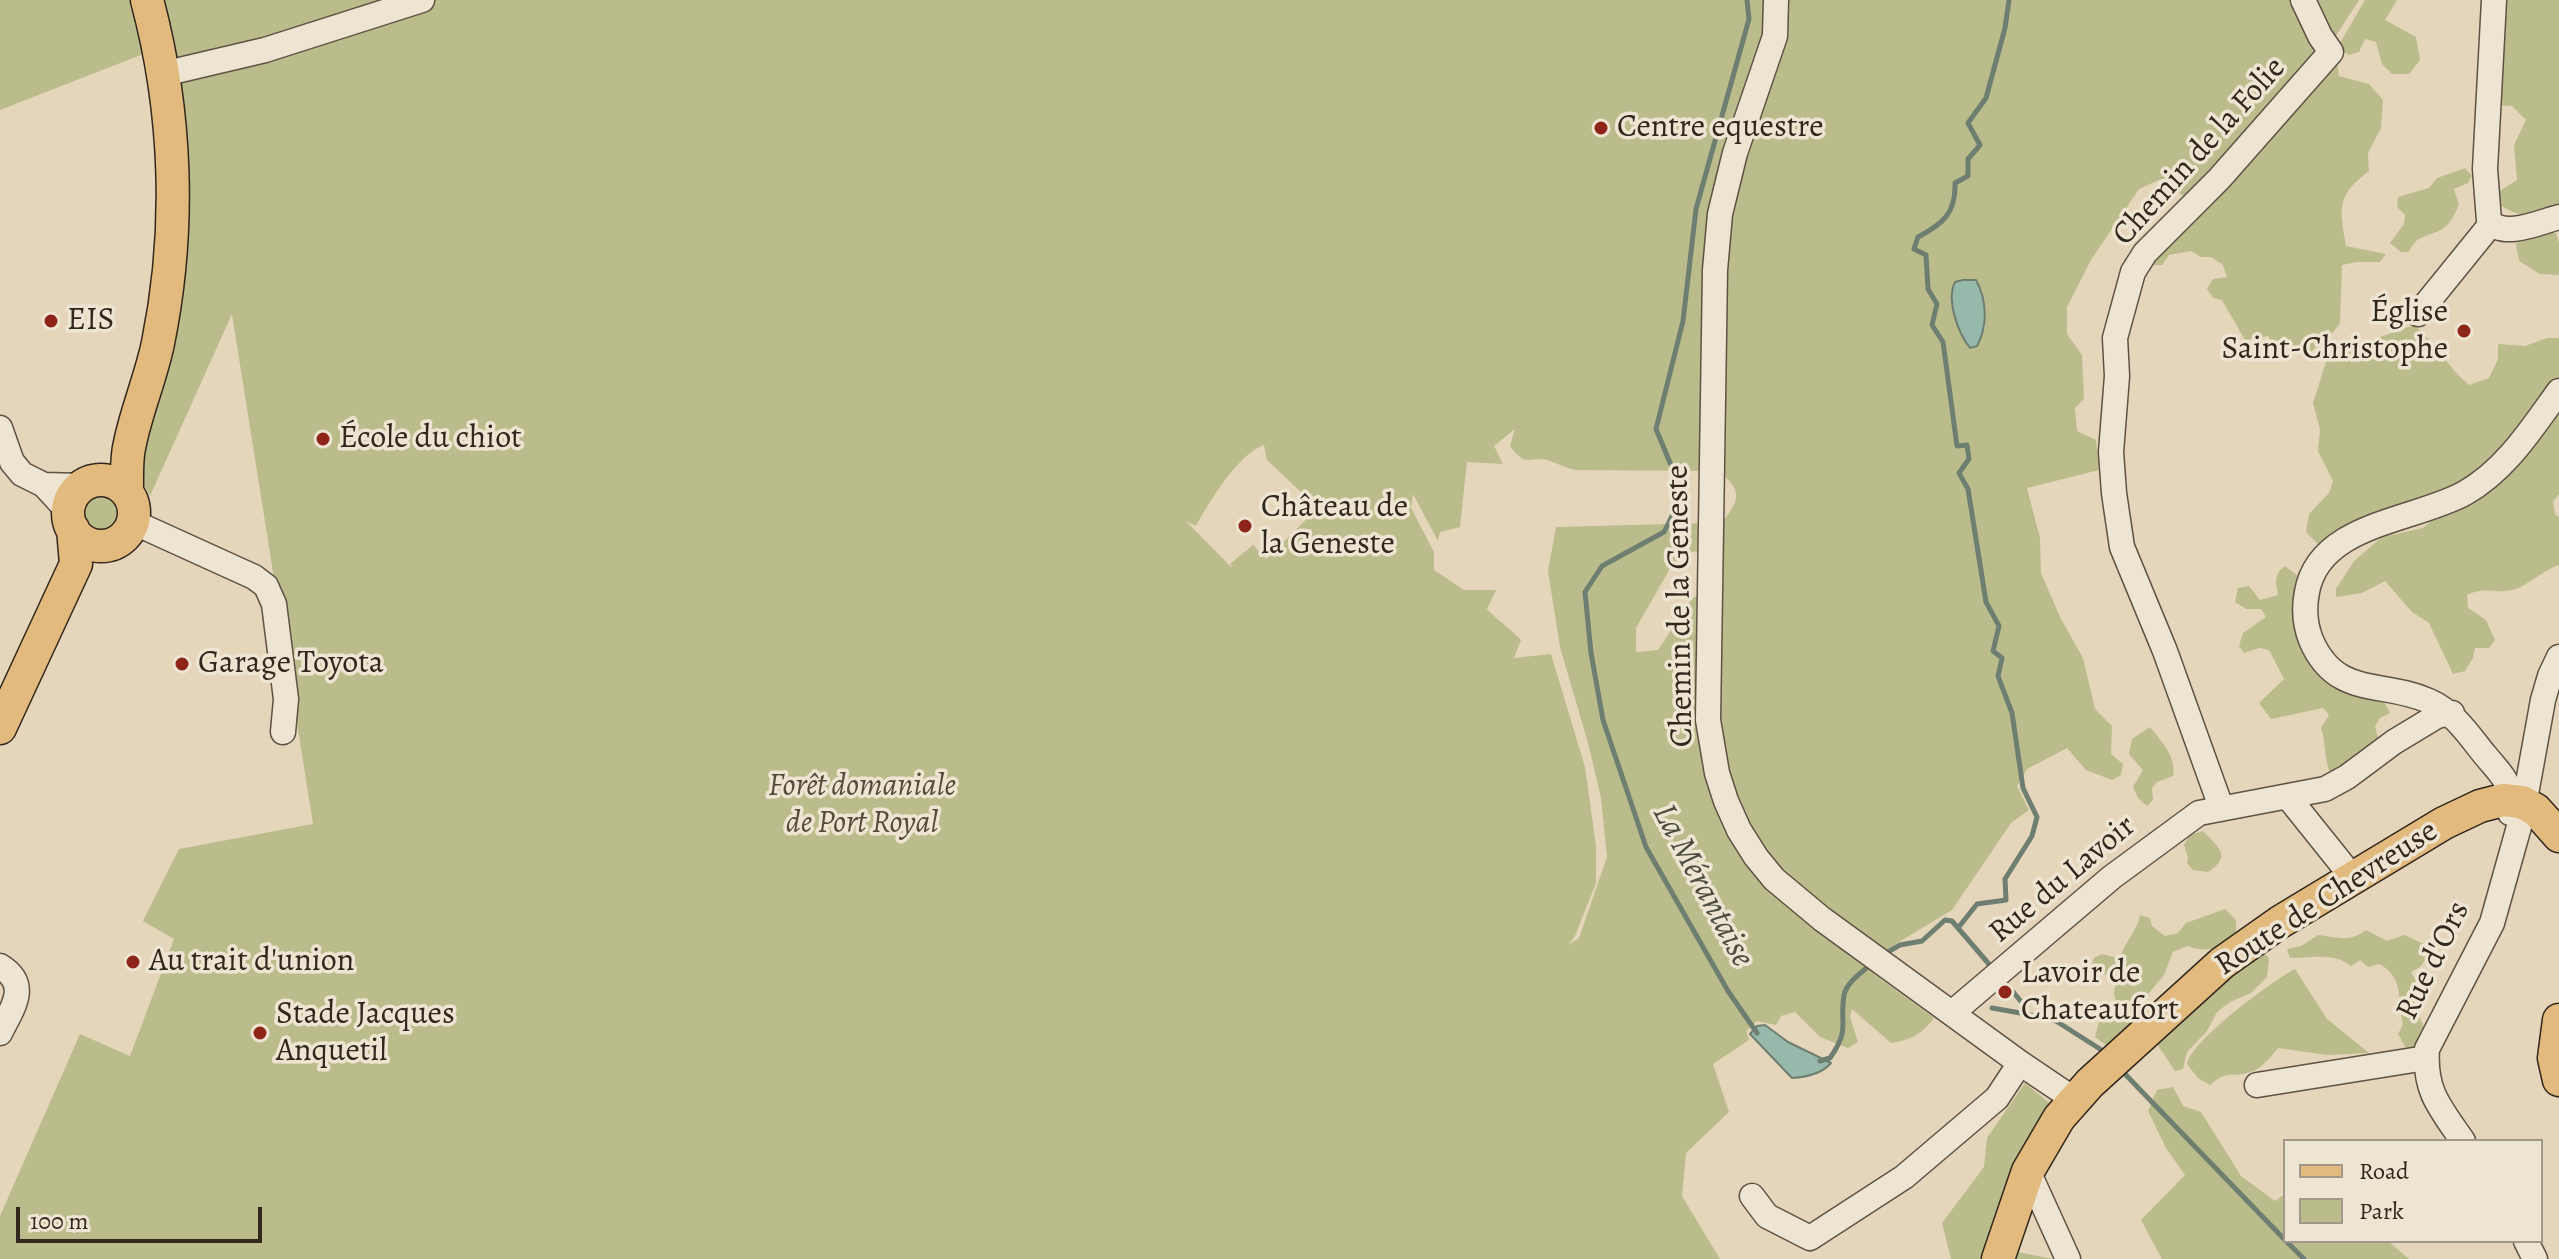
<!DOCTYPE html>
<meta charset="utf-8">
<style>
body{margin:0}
#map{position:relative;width:2559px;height:1259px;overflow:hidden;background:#e5d5ba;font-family:Alegreya,serif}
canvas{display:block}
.legend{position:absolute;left:2283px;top:1139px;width:260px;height:104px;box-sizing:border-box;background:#eee4d2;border:2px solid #a29889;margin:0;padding:10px 14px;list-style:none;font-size:24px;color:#31271c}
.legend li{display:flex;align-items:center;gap:16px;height:40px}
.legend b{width:40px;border:2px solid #a29889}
.scale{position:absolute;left:16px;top:1207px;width:246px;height:36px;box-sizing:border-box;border:4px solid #31271c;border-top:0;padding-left:10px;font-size:24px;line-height:28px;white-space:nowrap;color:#31271c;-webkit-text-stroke:6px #eee4d2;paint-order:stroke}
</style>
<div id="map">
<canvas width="2559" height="1259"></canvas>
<ul class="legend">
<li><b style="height:10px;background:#e2ba7d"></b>Road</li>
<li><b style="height:22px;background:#bbbc8b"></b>Park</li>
</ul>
<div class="scale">100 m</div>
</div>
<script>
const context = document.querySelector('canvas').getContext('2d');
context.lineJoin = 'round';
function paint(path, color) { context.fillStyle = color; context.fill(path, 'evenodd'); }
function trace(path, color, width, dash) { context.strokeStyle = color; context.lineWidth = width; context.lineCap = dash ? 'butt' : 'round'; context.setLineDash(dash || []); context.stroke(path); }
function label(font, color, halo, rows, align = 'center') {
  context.font = font + ' Alegreya,serif'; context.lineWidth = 7; context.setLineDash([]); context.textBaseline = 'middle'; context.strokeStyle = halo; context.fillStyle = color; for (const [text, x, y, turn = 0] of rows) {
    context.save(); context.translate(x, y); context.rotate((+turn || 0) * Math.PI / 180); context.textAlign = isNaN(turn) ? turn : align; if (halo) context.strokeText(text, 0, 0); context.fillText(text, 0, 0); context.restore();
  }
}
const green = new Path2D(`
 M0,0H1772L1740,128L1707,471L1576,470C1566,468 1559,464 1550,461C1529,454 1527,470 1510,446L1515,429L1494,446L1503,464L1467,462L1460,527L1440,532L1438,541L1413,494L1411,508L1434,552V570L1464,590H1496L1487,609C1498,621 1510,628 1521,640L1514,658L1551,654L1585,767L1596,846V883L1575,936L1568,945L1579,938L1607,857L1601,798L1588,743L1560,647L1548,571L1556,527L1708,523L1706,550L1685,553L1672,565L1636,628V652L1658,650L1692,598L1704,594L1731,825L1876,966L1874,974L1934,1018C1922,1034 1911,1040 1891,1043L1852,1009L1850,1017L1858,1042L1848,1048L1820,1037L1795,1012L1781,1016L1776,1025L1757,1021L1746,1031L1749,1040L1713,1064L1729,1112L1686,1153L1682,1196L1720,1259H0V1216L80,1034L130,1056L174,939L143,921L179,849L313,824L232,314L150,496L139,475L170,322L169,44L0,110ZM1264,445L1267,460L1308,499L1317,495L1318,508L1266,559L1253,545L1230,564L1233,569L1186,521L1196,526C1209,502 1238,454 1264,445Z
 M1780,0H2299L2326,49L2190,201L2161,179L2139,189L2091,260L2067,307V334L2082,355L2084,399L2075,408L2077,431L2096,440L2099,470L2027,488L2040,538L2041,573L2060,617L2083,658L2095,709L2112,726L2111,754L2123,764L2121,775L2112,780L2086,770L2067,748L2027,769L2017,786L2029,810L2011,823L1952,910L1879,954L1780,879L1721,773L1715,520H1724C1744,495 1738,487 1716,469L1720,267ZM1980,288L1985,328L1965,342L1962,330Z
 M2309,0H2359L2330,45Z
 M2365,0H2397L2385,20L2416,37L2420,60L2409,74H2392L2382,64L2376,42L2365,39L2359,52L2349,55L2340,49V43Z
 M2502,0H2559V206C2533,214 2519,221 2497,202L2498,192L2517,180L2514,145L2526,120L2512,106L2496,105Z
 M2337,62L2339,76L2369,84L2383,100L2381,128L2368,153L2369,171C2335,197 2340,208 2346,246L2386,254L2380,262H2357L2342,265L2340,323L2330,336L2308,354L2294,348L2275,347L2268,336L2245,340L2222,300L2213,298L2207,289L2213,279L2227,277L2223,265L2211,257H2201L2191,251L2169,255L2162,265H2150Z
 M2465,168L2472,176L2468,183L2454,189L2459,205C2455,213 2452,221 2445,227C2432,237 2416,233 2409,252H2401L2390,243L2404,224L2405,215L2397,207L2398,197L2429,188L2437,178Z
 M2537,233H2556L2559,242V275L2540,274L2519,261L2516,244Z
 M2414,325C2436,343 2448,368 2469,385L2489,378L2498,359V344L2525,346L2547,338H2559V376L2490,464L2460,488L2318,544L2306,532L2309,514L2329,493L2333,481L2318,451L2320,429L2313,403L2326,362L2335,353Z
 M2559,404V494L2553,502L2555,514L2559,517V565C2543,570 2525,588 2512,590C2493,594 2486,586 2467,595L2468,608L2486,620L2495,640L2489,648H2475L2473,658L2465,671L2453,674L2429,623L2412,612L2385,581L2362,593L2336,597V589L2354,561L2382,537L2423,528Z
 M84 512a18 18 0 1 1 36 0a18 18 0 1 1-36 0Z
 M2285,566L2302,579L2307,642L2380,694L2390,713L2380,718L2375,727L2379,741L2332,777C2323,761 2327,744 2321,728L2329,715L2323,708L2271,719L2259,703L2284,679L2269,650L2259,648L2244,653L2239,646L2243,633L2266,617L2261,609H2246L2235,602L2238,588L2249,586L2260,600L2278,595C2276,583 2273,575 2285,566Z
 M2150,727C2161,741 2177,757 2173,776L2157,782L2152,788L2153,800L2147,806L2138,798L2133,787L2143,770L2129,754L2132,739Z
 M2203,831C2218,847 2233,856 2208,872L2193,870L2187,863L2188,857L2184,845L2190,835Z
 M2225,909L2236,920V935C2220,950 2207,953 2187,946L2173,952L2164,975L2139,1005L2135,1020L2113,1050L2095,1037L2099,1022L2118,1013L2114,993L2116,982L2112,974L2100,975L2092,965L2094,958L2102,954L2114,957L2121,955C2126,941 2138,929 2140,915L2150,918L2152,926L2165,936L2178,933L2186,923Z
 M2366,930L2387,941L2404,935L2424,944L2426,959L2420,967L2411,972L2418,984L2416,997L2420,1019L2428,1035L2426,1045L2406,1048L2398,1034L2403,1024C2397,1001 2405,977 2379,964L2368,967L2360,960L2351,966C2335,952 2309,958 2290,958L2287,949L2301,946L2318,935C2337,937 2349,943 2366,930Z
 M2259,946L2269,959L2267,977L2251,993L2230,1002L2217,1012L2207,1031L2187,1052L2183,1069L2175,1071L2157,1044L2161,1033L2230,970L2243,969L2247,956Z
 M2295,969L2327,1019L2369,1053L2327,1055L2278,1048C2269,1059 2261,1070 2247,1073C2230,1078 2228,1069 2210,1085L2198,1078L2187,1064C2192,1040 2272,981 2295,969Z
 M2025,1083L2052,1105L2017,1167L2018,1252L2052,1259H1951L1942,1223L1984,1167L1987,1138Z
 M2173,1087L2183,1106L2201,1112L2241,1176L2275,1201L2285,1194V1241H2388L2409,1259H2162L2141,1220L2185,1175L2166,1148L2148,1111L2157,1090Z`);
const water = new Path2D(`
 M1963,280H1976C1987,300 1988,326 1977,346L1970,348C1958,333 1946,300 1955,282Z
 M1765,1025L1788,1042L1831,1063C1822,1074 1806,1077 1792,1078L1750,1034L1757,1026Z`);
const stream = new Path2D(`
 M1747,0L1749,19L1696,209L1683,321L1656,429L1683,494L1664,532L1602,566L1585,592L1591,653L1603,720L1646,847L1728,991L1757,1033
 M1958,928L1977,904L2006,900L2005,879L2032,836L2037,817L2023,788L2012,713L1998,676L2002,658L1993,651L1999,626L1986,602L1968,489L1959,473L1969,459L1967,445L1957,446L1943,342L1932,325L1937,304L1928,289L1926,255L1914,249L1918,237C1943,224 1956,213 1955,183L1968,176V159L1980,145L1968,123L1986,98L2005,28L2009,0
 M1884,954L1900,945L1922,941L1945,920L1952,921L1994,970
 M2003,980L2024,1005L2026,1014L2056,1021L2100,1049
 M1992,1008L2026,1014
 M1820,1061L1830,1058C1851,1028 1839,1024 1844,995C1847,982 1861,973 1870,965
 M2123,1072L2285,1240
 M2286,1241L2304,1259`);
const minor = new Path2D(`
 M1776,0L1775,36L1735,153L1720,214L1715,270L1708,720L1717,773L1726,801L1739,830L1756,857L1774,879L1822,919L2020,1063L2063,1092L2076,1097
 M2494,0L2485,169L2489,221C2504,239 2540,222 2559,217
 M163,74L265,50L422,0
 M2418,314L2491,224
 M0,428L12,462L22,474L44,485L68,511
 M44,485L82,486
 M133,522L254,577L266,586L274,604L286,699L283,732
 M2288,797L2353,878
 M2221,807L2165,651L2122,547L2114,493L2111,452L2117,376L2115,338L2133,272L2145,253L2219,179L2331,52L2320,36L2303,0
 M2510,813C2512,781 2504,778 2485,755C2468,734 2454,712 2429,701C2383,680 2336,699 2311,640C2305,625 2304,607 2307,592C2319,523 2415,521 2465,493C2506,470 2532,428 2559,391
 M0,966C31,985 12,1008 0,1033
 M1952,1013L2112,877L2199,813L2325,789L2347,777L2394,742L2437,716L2452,713
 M2257,1085L2426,1058
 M2463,1141C2440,1108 2424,1091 2427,1049L2492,923L2522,816L2543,700L2550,676L2559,657
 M2028,1171L2068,1259
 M1752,1196L1767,1216L1810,1238L1904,1177L1997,1098L2020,1063
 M2526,1241L2535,1259`);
const major = new Path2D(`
 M68 513a33 33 0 1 1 66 0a33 33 0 1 1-66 0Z
 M127,491C127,475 126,458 130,443C137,409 151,377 158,343C181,230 177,112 147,0
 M0,728L76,564L73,529
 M2559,1020L2554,1058L2559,1080
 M1998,1259L2028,1171L2059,1118L2090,1083L2222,963L2280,922L2444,823L2480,806L2503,800L2522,802L2536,810L2559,836`);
const markers = [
 [1601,128,8,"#8f2418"],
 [51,321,8,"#8f2418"],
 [2464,331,8,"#8f2418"],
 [323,439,8,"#8f2418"],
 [1245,526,8,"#8f2418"],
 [182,664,8,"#8f2418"],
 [133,962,8,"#8f2418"],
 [2005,992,8,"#8f2418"],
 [260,1033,8,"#8f2418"]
];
const poiNames = [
 ["Centre equestre",1617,128],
 ["Église",2448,313,"right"],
 ["Saint-Christophe",2448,350,"right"],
 ["EIS",67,321],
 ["École du chiot",339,439],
 ["Château de",1261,508],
 ["la Geneste",1261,545],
 ["Garage Toyota",198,664],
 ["Au trait d'union",149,962],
 ["Lavoir de",2021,974],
 ["Chateaufort",2021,1011],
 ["Stade Jacques",276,1015],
 ["Anquetil",276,1052]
];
const streetNames = [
 ["Chemin de la Folie",2200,152,-48],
 ["Chemin de la Geneste",1681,606,-91],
 ["Rue du Lavoir",2063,880,-40],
 ["Route de Chevreuse",2327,899,-33],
 ["Rue d'Ors",2434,961,-64]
];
const parkNames = [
 ["Forêt domaniale",862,787],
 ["de Port Royal",862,824]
];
const waterNames = [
 ["La Mérantaise",1702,886,62]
];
paint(green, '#bbbc8b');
paint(water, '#96b9ab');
trace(water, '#6e7f72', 2);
trace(stream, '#6e7f72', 5);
trace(minor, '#5e5244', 27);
trace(major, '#31271c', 35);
trace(minor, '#eee4d2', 24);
trace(major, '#e2ba7d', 32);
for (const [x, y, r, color] of markers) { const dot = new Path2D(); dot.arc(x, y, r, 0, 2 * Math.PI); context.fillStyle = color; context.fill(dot); trace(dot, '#eee4d2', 3); }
label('32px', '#31271c', '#eee4d2', poiNames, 'left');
label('32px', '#31271c', '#eee4d2', streetNames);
label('italic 32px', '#544c38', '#eee4d2', parkNames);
label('italic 34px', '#4a4c40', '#eee4d2', waterNames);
</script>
